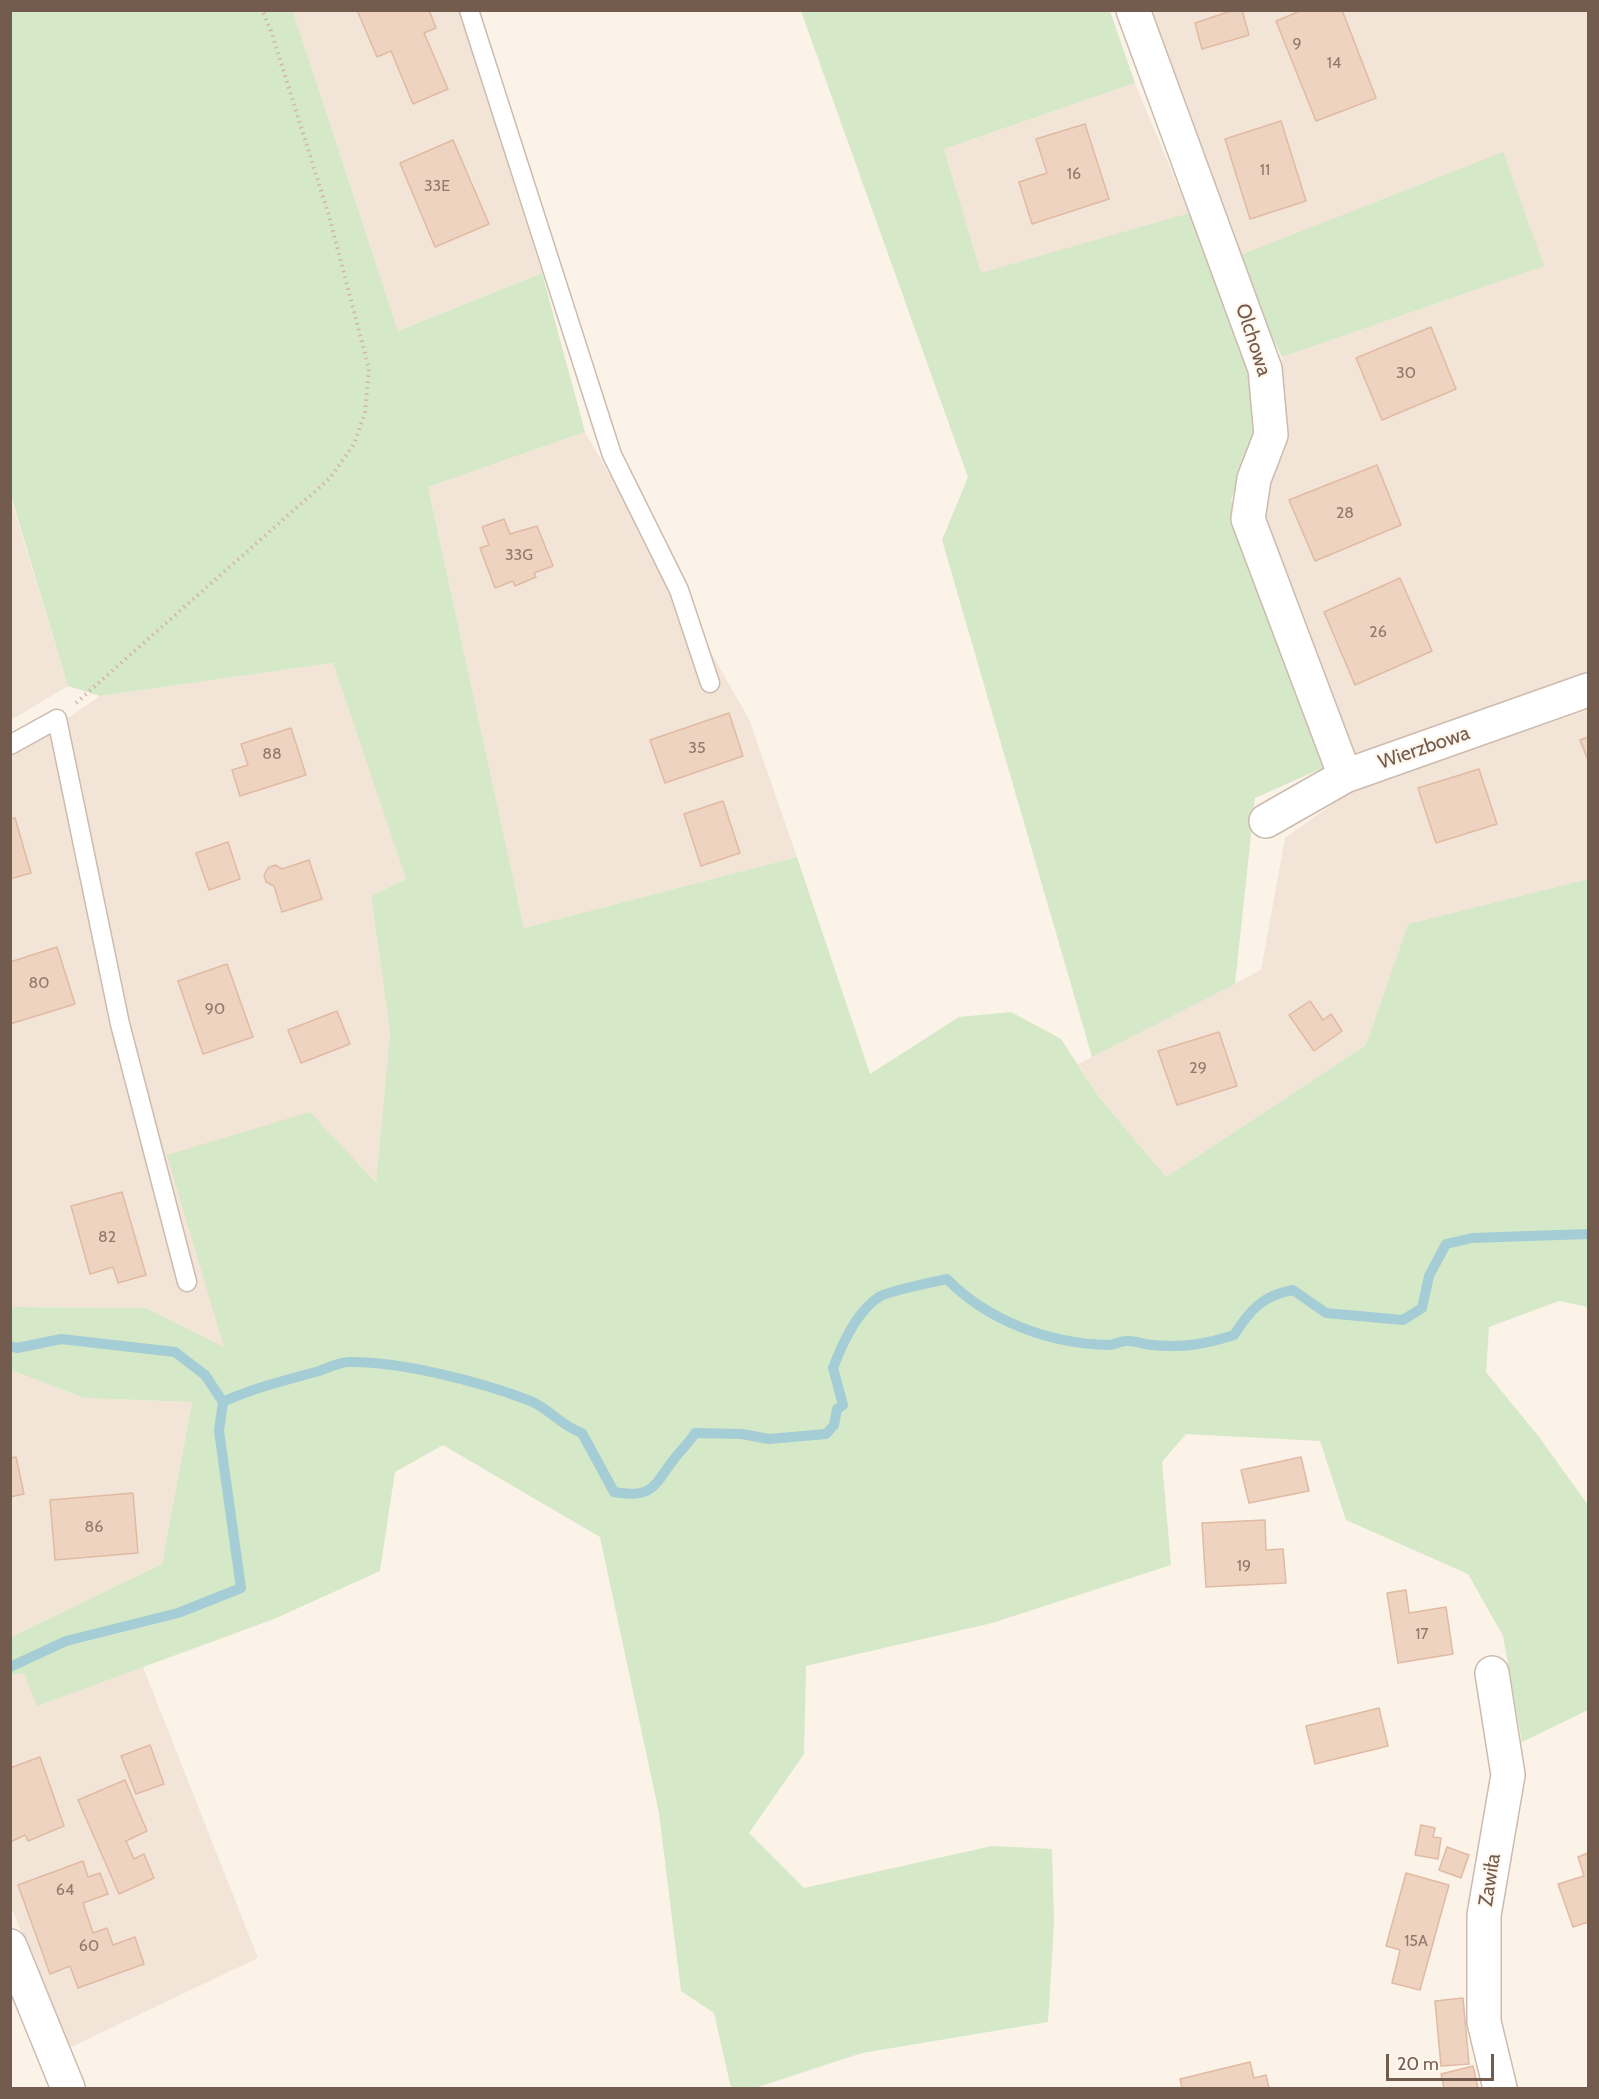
<!DOCTYPE html>
<meta charset="utf-8">
<style>
body{margin:0}
#map{position:relative;width:1599px;height:2099px;overflow:hidden;background:#fbf3e8;font-family:Cabin,sans-serif}
canvas{display:block}
.frame{position:absolute;inset:0;border:12px solid #735b4d;pointer-events:none}
.scale{position:absolute;left:1386px;top:2054px;width:108px;height:27px;box-sizing:border-box;border:3px solid #735b4d;border-top:0;padding-left:8px;font-size:18px;line-height:21px;white-space:nowrap;color:#735b4d;-webkit-text-stroke:4px #fef7ee;paint-order:stroke}
</style>
<div id="map">
<canvas width="1599" height="2099"></canvas>
<div class="frame"></div>
<div class="scale">20 m</div>
</div>
<script>
const context = document.querySelector('canvas').getContext('2d');
context.lineJoin = 'round';
function paint(path, color) { context.fillStyle = color; context.fill(path, 'evenodd'); }
function trace(path, color, width, dash) { context.strokeStyle = color; context.lineWidth = width; context.lineCap = dash ? 'butt' : 'round'; context.setLineDash(dash || []); context.stroke(path); }
function label(font, color, halo, rows, align = 'center') {
  context.font = font + ' Cabin,sans-serif'; context.lineWidth = 4.5; context.setLineDash([]); context.textBaseline = 'middle'; context.strokeStyle = halo; context.fillStyle = color; for (const [text, x, y, turn = 0] of rows) {
    context.save(); context.translate(x, y); context.rotate((+turn || 0) * Math.PI / 180); context.textAlign = isNaN(turn) ? turn : align; if (halo) context.strokeText(text, 0, 0); context.fillText(text, 0, 0); context.restore();
  }
}
const residential = new Path2D(`
 M293,11H459L542,273L398,331Z
 M1147,11H1588V681L1350,761L1258,523L1284,431L1282,357L1543,266L1233,258Z
 M1135,83L1189,213L981,274L944,149Z
 M585,432L749,719L797,857L524,928L428,487Z
 M10,496L68,686L11,720H10Z
 M333,663L406,879L371,896L390,1032L376,1183L225,1348L146,1308L11,1307V757L100,696Z
 M1588,710V879L1408,924L1366,1045L1166,1177L1099,1097L1078,1064L1261,970L1285,838L1354,789Z
 M11,1370L84,1398L192,1402L162,1564L11,1637Z
 M143,1667L258,1958L69,2048L11,1907L10,1675L24,1673L38,1705Z`);
const green = new Path2D(`
 M11,10L293,11L398,331L542,273L585,432L428,487L524,928L797,857L870,1074L959,1017L1011,1012L1061,1039L1099,1097L1166,1177L1366,1045L1408,924L1588,879V1307L1559,1301L1489,1327L1486,1372L1539,1437L1588,1505V1710L1522,1742L1503,1636L1468,1574L1346,1520L1320,1441L1186,1434L1162,1462L1171,1565L992,1623L806,1666L804,1754L749,1833L804,1888L992,1846L1052,1849L1054,1924L1048,2022L862,2053L755,2088H731L714,2013L681,1991L659,1813L600,1537L443,1445L395,1472L380,1571L274,1619L37,1706L24,1673L11,1675V1637L162,1564L192,1402L84,1398L11,1370V1307L146,1308L224,1347L167,1155L310,1112L376,1183L390,1032L371,896L406,879L333,663L100,696L68,686L11,496Z
 M801,11H1110L1135,83L944,149L981,273L1189,213L1250,370L1257,427L1231,500L1327,766L1255,798L1235,984L1092,1057L942,540L968,477Z
 M1503,152L1544,266L1282,357L1233,258Z`);
const stream = new Path2D(`
 M10,1346L17,1348L61,1339L175,1352L205,1375L223,1402
 M10,1667L66,1641L178,1613L241,1588L219,1431L223,1402C253,1388 287,1380 319,1371C328,1368 339,1362 349,1362C400,1361 481,1382 528,1400C548,1407 561,1426 582,1433L614,1492C654,1499 654,1485 674,1459C681,1450 689,1443 695,1433L742,1434L769,1439L826,1434L834,1425L837,1409L843,1405L833,1368C842,1344 857,1311 879,1297C885,1292 937,1281 947,1279C988,1321 1050,1344 1109,1345C1115,1345 1120,1341 1126,1341C1135,1340 1145,1345 1153,1345C1184,1348 1206,1344 1234,1335C1250,1310 1263,1295 1293,1290L1326,1313L1403,1320L1422,1308L1429,1276L1446,1244L1472,1238L1588,1234`);
const building = new Path2D(`
 M357,10H429L436,28L424,33L448,89L413,104L391,51L377,57Z
 M1234,10H1242L1249,35L1202,49L1195,23Z
 M1303,10H1342L1376,98L1316,121L1276,21Z
 M1281,121L1306,201L1250,219L1225,139Z
 M1085,124L1109,199L1032,224L1019,182L1047,173L1036,139Z
 M453,140L489,224L435,247L400,163Z
 M1431,327L1456,389L1382,420L1356,358Z
 M1377,465L1401,525L1315,561L1289,500Z
 M504,519L510,534L537,526L553,566L534,573L536,577L515,586L513,581L495,588L480,548L489,545L482,527Z
 M1400,578L1432,651L1355,685L1324,612Z
 M729,713L743,756L665,783L650,740Z
 M291,728L306,775L240,796L232,770L248,765L241,744Z
 M1588,737V760L1580,740Z
 M1479,769L1497,824L1436,843L1418,788Z
 M723,801L740,853L701,866L684,814Z
 M15,818L31,873L10,879V819Z
 M228,842L240,879L209,890L196,853Z
 M309,860L322,899L282,912L274,886L266,882L264,875L268,868L275,865L282,869Z
 M57,947L75,1004L10,1024V962Z
 M227,964L253,1037L203,1054L178,981Z
 M1310,1001L1323,1020L1331,1014L1342,1031L1314,1051L1289,1015Z
 M337,1011L350,1044L301,1063L288,1030Z
 M1219,1032L1237,1086L1177,1105L1158,1051Z
 M122,1192L146,1275L118,1283L113,1267L90,1274L71,1206Z
 M16,1457L24,1494L10,1497V1458Z
 M1301,1457L1309,1491L1249,1503L1241,1470Z
 M133,1493L138,1553L55,1560L50,1500Z
 M1265,1520L1266,1550L1283,1549L1286,1583L1206,1587L1202,1523Z
 M1406,1590L1409,1613L1446,1607L1453,1654L1398,1663L1387,1593Z
 M1379,1708L1388,1746L1315,1764L1306,1726Z
 M150,1745L164,1784L136,1794L121,1756Z
 M40,1757L64,1826L28,1841L25,1835L10,1842V1768Z
 M125,1780L147,1831L126,1841L134,1859L144,1854L154,1878L119,1894L78,1800Z
 M1421,1825L1435,1828L1433,1837L1441,1838L1438,1859L1415,1855Z
 M1447,1847L1469,1855L1461,1878L1439,1870Z
 M1588,1853V1922L1573,1927L1558,1884L1584,1876L1578,1857Z
 M83,1861L88,1877L100,1873L108,1894L83,1903L93,1933L107,1928L113,1945L135,1937L144,1964L78,1988L70,1966L50,1974L18,1885Z
 M1406,1873L1449,1885L1420,1990L1392,1983L1400,1950L1386,1946Z
 M1463,1998L1469,2064L1441,2066L1435,2001Z
 M1250,2062L1254,2078L1266,2075L1269,2088H1182L1180,2079Z
 M1473,2066L1478,2088H1444L1441,2074Z`);
const path = new Path2D(`
 M76,703L330,478L354,444L365,413L369,369L329,216L271,31L262,10`);
const lane = new Path2D(`
 M469,10L612,455L679,590L710,683
 M10,745L57,719L120,1024L187,1282`);
const street = new Path2D(`
 M1133,10L1265,369L1271,435L1254,479L1248,519L1345,776
 M1266,821L1345,776L1588,690
 M1492,1673L1508,1775L1484,1915V2022L1500,2088
 M10,1946L68,2088`);
const numberNames = [
 ["9",1297,44],
 ["14",1334,63],
 ["11",1265,170],
 ["16",1074,174],
 ["33E",437,186],
 ["30",1406,373],
 ["28",1345,513],
 ["33G",519,555],
 ["26",1378,632],
 ["35",697,748],
 ["88",272,754],
 ["80",39,983],
 ["90",215,1009],
 ["29",1198,1068],
 ["82",107,1237],
 ["86",94,1527],
 ["19",1244,1566],
 ["17",1422,1634],
 ["64",65,1890],
 ["15A",1416,1941],
 ["60",89,1946]
];
const streetNames = [
 ["Olchowa",1253,340,72],
 ["Wierzbowa",1424,748,-19],
 ["Zawiła",1490,1880,-81]
];
paint(residential, '#f2e5d7');
paint(green, '#d5e8c7');
trace(stream, '#a4cdd5', 10);
paint(building, '#efd3c1');
trace(building, '#e0baa3', 1.5);
trace(lane, '#ccbbae', 21);
trace(street, '#ccbbae', 36);
trace(path, '#d4b6a4', 4, [1.5, 4.5]);
trace(lane, '#fff', 18);
trace(street, '#fff', 33);
label('16px', '#92796a', null, numberNames);
label('20px', '#735b4d', '#fef7ee', streetNames);
</script>
